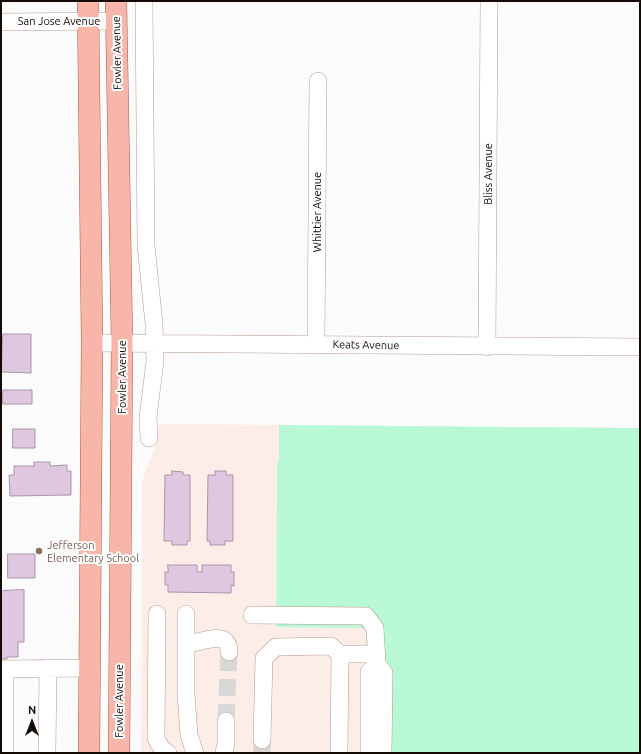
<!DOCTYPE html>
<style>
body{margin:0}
#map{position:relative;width:641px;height:754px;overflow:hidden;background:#fbfbfb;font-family:Ubuntu,sans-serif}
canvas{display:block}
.frame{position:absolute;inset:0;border:2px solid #150b06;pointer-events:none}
.north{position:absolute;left:12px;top:702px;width:40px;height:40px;-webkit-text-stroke:3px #fff;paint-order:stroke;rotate:0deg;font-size:11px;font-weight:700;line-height:16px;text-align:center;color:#150b06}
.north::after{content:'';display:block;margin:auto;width:14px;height:18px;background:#150b06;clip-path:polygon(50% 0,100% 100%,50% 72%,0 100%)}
</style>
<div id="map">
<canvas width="641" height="754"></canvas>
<div class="frame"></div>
<div class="north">N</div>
</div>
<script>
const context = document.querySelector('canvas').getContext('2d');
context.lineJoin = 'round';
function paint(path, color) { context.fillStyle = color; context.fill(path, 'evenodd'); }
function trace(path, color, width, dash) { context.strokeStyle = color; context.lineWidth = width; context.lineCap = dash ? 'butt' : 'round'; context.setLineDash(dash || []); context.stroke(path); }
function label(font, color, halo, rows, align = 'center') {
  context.font = font + ' Ubuntu,sans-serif'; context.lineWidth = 4; context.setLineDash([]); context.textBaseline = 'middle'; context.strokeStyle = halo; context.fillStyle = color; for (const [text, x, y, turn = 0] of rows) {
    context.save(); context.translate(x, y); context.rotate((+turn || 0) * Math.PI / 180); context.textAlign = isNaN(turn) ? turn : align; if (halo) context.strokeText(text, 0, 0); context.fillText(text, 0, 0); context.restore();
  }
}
const commercial = new Path2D(`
 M159,424L279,425V462H277L276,627L366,628V753H141L142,481L154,451Z`);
const green = new Path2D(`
 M279,425L640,428V753H366V628L276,627L277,462L279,461Z`);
const building = new Path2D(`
 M3,334H31V373L2,372Z
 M3,390H32V404H3Z
 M13,429H35V448H13Z
 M34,462H50V466L67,465V471H71V495L10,496L9,475H14V466H34Z
 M172,471L183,472V475H190V541H187V545H172V541H164L165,475H172Z
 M215,471H226V475H233V541H225V545H210V541H207L208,475H215Z
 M8,554H35V578H8Z
 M168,565H197V572H202V565H231V572H234V586L231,585V593L168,592V585H165V572H168Z
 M24,590V642H18V657H7V659H1V591Z`);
const minorTunnel = new Path2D(`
 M226,721L229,652
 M262,740V753`);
const minor = new Path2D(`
 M144,1L146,245L154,324L155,361L148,417L149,438
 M1,22L116,21
 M92,343L640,347
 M316,344L318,81
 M487,347L489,1
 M157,614L156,738C159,745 162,750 168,753
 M186,614V694L189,735L195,753
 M252,615L366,616L375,628L377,664L384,673L383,753
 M187,644C201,643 229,628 229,652
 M340,654H377
 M1,669L90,668
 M5,669V753
 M262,740L264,658L276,647L331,646L340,654L339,753
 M47,753L48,668
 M224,753L226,743V721
 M369,753V672L377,664`);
const major = new Path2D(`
 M88,1L92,341L89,753
 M116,1L122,343L119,753`);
const markers = [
 [39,551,4,"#8d6e63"]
];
const streetNames = [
 ["San Jose Avenue",59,21],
 ["Fowler Avenue",117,53,-91],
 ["Bliss Avenue",488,174,-90],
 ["Whittier Avenue",317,212,-90],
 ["Keats Avenue",366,345,1],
 ["Fowler Avenue",122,377,-90],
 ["Fowler Avenue",119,701,-90]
];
const educationNames = [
 ["Jefferson",47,545],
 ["Elementary School",47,558]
];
paint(commercial, '#fdede9');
paint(green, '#b8f8d4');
paint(building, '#dec7df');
trace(building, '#aa94ab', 1);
trace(minorTunnel, '#d8d7d6', 17, [17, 8]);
trace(minor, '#b79a8a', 18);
trace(major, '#a45b4a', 22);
trace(minor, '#fff', 17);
trace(major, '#f7b6a9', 21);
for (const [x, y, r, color] of markers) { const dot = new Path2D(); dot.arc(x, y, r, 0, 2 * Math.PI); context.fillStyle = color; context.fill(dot); trace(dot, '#fff', 1.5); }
label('11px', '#150b06', '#fff', streetNames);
label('11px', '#785e54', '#fff', educationNames, 'left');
</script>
